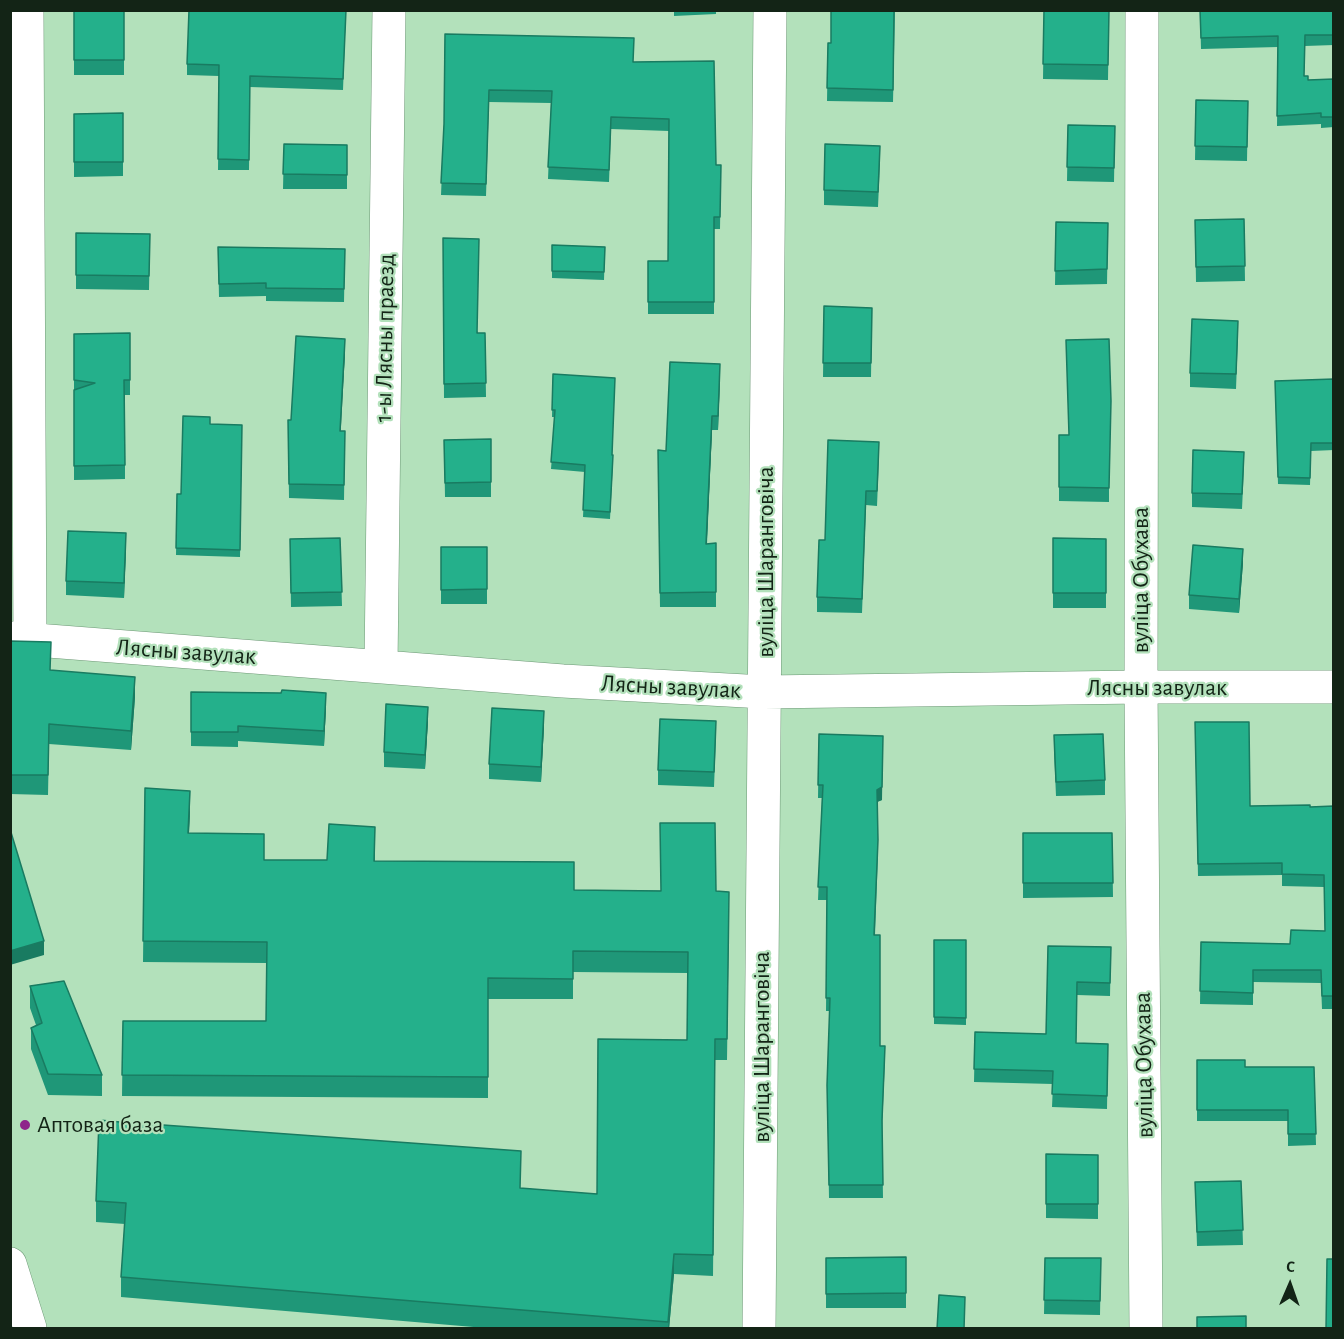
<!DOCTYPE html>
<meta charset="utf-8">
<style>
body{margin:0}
#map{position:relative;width:1344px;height:1339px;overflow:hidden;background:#b3e1bb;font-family:"Alegreya Sans",sans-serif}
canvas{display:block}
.frame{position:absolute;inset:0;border:12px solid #132416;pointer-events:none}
.north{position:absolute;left:1260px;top:1255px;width:60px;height:60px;-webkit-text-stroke:4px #b3e1bb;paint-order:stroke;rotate:2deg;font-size:16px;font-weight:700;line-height:24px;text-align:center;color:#132416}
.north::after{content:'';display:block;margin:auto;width:21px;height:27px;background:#132416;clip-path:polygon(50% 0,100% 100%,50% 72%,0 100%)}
</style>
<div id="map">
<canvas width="1344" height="1339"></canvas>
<div class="frame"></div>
<div class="north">С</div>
</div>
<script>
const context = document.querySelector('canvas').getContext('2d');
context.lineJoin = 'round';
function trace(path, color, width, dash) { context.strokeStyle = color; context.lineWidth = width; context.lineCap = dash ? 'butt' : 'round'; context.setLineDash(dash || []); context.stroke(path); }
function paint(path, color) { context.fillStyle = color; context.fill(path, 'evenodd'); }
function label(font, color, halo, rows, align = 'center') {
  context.font = font + ' "Alegreya Sans",sans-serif'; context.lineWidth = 4.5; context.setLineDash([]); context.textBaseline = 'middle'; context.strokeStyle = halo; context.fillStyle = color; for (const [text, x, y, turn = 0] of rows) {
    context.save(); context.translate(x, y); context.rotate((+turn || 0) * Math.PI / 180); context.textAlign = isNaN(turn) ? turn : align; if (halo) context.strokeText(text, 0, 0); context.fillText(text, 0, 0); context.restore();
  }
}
const minor = new Path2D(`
 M27,10L30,641
 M1142,10L1141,687L1146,1328
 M10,638L563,681L764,692L1141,687H1334
 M381,665L389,10
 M759,1328L770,10`);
const secondary = new Path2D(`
 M10,1264L30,1328`);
const wall = new Path2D(`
 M74,10H124V75H74Z
 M346,10L343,90L250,87L249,170H218L219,76L187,75V64Z
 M674,10H716V14L674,16Z
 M895,10L893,102L827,101L828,43H831Z
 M896,10H968V11Z
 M1044,10L1109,11L1108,80L1043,79Z
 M1200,10L1334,11V45L1305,46L1304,76L1308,80L1334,79V127L1321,128V124L1277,126L1278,47L1201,49Z
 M445,34L634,62L716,165H721L720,229H714V314H648V261H668L669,131L611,129L609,182L548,179L551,103L489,102L486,196L441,195L444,124Z
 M1196,100L1248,101L1247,161L1195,160Z
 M123,113V176L74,177V114Z
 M1068,125L1115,126L1114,182L1067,181Z
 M284,144L347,145V189H283Z
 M880,161L878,207L824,205V190Z
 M1244,219L1245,281L1196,282L1195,220Z
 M1056,222L1108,223L1107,284L1055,285Z
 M76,233L150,234L149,290L76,289Z
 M443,238L478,333H485L486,397L444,398Z
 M552,245L605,247L604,280L552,278Z
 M218,247L345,249L344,302L266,301V296L219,297Z
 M824,306L872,308L871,377H823Z
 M130,333V395H125V479L74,480V334Z
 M1238,335L1236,389L1190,387V373Z
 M1109,339V502L1059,501V435H1069Z
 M345,353L340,431H345L344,500L289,498L288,420H291Z
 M553,374L612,455L613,463L610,519L583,517L585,472L551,469L555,417H552Z
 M720,378L718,430H712L707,544L716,543V607H660L658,450L666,451Z
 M1334,379V450L1311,451L1310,485L1278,484L1275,381Z
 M210,424L242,425L240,557L176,555L177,494H181Z
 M491,439V497H445L444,440Z
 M879,456L877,506L866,505L862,613L817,612V597L825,540Z
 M1244,466L1242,509L1192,507V493Z
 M340,538L342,606L291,607L290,539Z
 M1053,538L1106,539V608H1053Z
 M126,547L124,598L66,595V581Z
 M441,547H487V604H441Z
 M1243,563L1239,613L1189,609V595Z
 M10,641L51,670L135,697L131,750L49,744L48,795L10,794Z
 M191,692L326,707L324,746L238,741V747L191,746Z
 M428,721L425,769L384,767V752Z
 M1195,722L1250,806L1310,807L1334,806V1009H1322L1321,983L1253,982V1005L1200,1004L1201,942L1290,944L1325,931L1324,887L1282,886V875L1198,876Z
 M544,726L541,782L489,779V764Z
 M819,734L882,800L877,802L878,853L875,935L880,1046L885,1059L882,1130L883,1198H829L827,1085L830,1011H826L827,900H818L822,798H818Z
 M716,735L714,787L658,785V770Z
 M1054,750L1105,780V795L1056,796Z
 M145,788L190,811L189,833L264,860H327L375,847V861L574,890L716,891L729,912L727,1060H715L713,1276L674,1274L669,1329H497L121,1297V1277L125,1224L96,1222V1201L122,1126L520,1188L597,1194L687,1040L688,973L573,972V999H488V1098L122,1096L123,1021H266V963L143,962Z
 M1023,833H1112L1113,897L1023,898Z
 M934,940H966V1025L934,1024Z
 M1048,946L1111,947L1110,996L1077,995L1076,1043L1108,1044L1107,1109L1052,1107L1053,1084L974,1082L975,1032L1046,1034Z
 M30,986L102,1075V1096L48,1095L31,1049V1028L36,1025L30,1008Z
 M1197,1060L1245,1067H1314L1316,1145L1288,1146V1121H1197Z
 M1046,1154L1098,1155V1219L1046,1218Z
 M1241,1181L1243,1245L1197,1246L1195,1182Z
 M906,1257V1308H826V1258Z
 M1045,1258H1101L1100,1315L1044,1314Z`);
const shadedWall = new Path2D(`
 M345,339V353L340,445V431Z
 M720,364V378L718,430V416Z
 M712,416V430L706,558V544Z
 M126,533V547L124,598V583Z
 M1243,549V563L1239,613V599Z
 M135,677V697L131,750V731Z
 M326,693V707L324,746V731Z
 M428,707V721L425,769V755Z
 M544,711V726L541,782V767Z
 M883,736L882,800L877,802V790Z
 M190,791V811L188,854V833Z
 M44,941V955L10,965V951Z
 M674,1254V1274L669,1329H668Z`);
const building = new Path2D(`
 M74,10H124V60H74Z
 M189,10H346L343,79L250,76L249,160L218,159L219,65L187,64Z
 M831,10H894L893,90L827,88L828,43H831Z
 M1044,10L1109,11L1108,65L1043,64Z
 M1200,10L1334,11V35H1305L1304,76H1308V80L1334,79V117H1321V113L1277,116L1278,36L1201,38Z
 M445,34L634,38L633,62L714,61L716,165H721L720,217H714V302H648V261H668L669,119L611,117L609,170L548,167L552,91L489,90L486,184L441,183L444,124Z
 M1196,100L1248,101L1247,147L1195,146Z
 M123,113V162H74V114Z
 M1068,125L1115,126L1114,168L1067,167Z
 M284,144L347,145V175L283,174Z
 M825,144L880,146L878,192L824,190Z
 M1244,219L1245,266L1196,267L1195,220Z
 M1056,222L1108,223L1107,269L1055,271Z
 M76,233L150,234L149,276L76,275Z
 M443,238L479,239L477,333H485L486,383L444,384Z
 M552,245L605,247L604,272L552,271Z
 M218,247L345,249L344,289L266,288V283L219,284Z
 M824,306L872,308L871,363H823Z
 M1192,319L1238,321L1236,374L1190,373Z
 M130,333V380H124L125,465L74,466V390L95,383L74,380V334Z
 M296,336L345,339L340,431H345L344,485L289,484L288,420H291Z
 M1109,339L1111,401L1109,488L1059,487V435H1069L1066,340Z
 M670,362L720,364L718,416H712L706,544L716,543V592L660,593L658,450L666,451Z
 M553,374L615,378L612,455H613L610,512L583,510L585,465L551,462L555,410H552Z
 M1334,379V443H1311L1310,478L1278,477L1275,381Z
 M183,416L210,417V424L242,425L240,550L176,548L177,494H181Z
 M491,439V482L445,483L444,440Z
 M828,440L879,442L877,491H866L862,599L817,597L819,540H825Z
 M1193,450L1244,452L1242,494L1192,493Z
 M68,531L126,533L124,583L66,581Z
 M340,538L342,592L291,593L290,539Z
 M1053,538L1106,539V593H1053Z
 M1193,545L1243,549L1239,599L1189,595Z
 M441,547H487V589L441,590Z
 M10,641L51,642L50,670L135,677L131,731L49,724L48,775H10Z
 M282,690L326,693L324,731L238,726V732H191V692L281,693Z
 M386,704L428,707L425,755L384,752Z
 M492,708L544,711L541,767L489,764Z
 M660,719L716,721L714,772L658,770Z
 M1195,722H1249L1250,806L1310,805V807L1334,806V996H1322L1321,970H1253V993L1200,991L1201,942L1290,944L1291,930L1325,931L1324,875L1282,874V863L1198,864Z
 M819,734L883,736L882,787L877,790L878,840L874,935H880V1046H885L882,1120L883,1185H829L827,1085L830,998H826L827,887H818L823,785H818Z
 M1103,734L1105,780L1056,782L1054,735Z
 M145,788L190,791L188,833L264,834V860H327L329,824L375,827L374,861L574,862V890L661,891L660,823H715L716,891L729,892L727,1039H715L713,1255L674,1254L668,1322L121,1277L126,1203L96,1201L99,1120L120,1122L122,1126V1122L521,1151L520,1188L597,1194L598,1039L687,1040L688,952L573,951V979L488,978V1077L122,1075L123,1021H266L267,942L143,941Z
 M10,829L44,941L10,951Z
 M1023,833H1112L1113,883H1023Z
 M934,940H966V1018L934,1017Z
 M1048,946L1111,947L1110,983L1077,982L1076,1043L1108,1044L1107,1096L1052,1094L1053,1071L974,1069L975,1032L1046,1034Z
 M64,981L102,1075L48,1074L31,1028L42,1023L30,986Z
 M1197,1060H1245V1067H1314L1316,1134H1288V1110H1197Z
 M1046,1154L1098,1155V1204H1046Z
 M1241,1181L1243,1230L1197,1232L1195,1182Z
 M906,1257V1293L826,1294V1258Z
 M1045,1258H1101L1100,1301L1044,1300Z
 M1327,1259H1334V1329H1326Z
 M939,1295L965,1297L964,1329H937Z
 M1246,1316V1329H1197V1317Z`);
const markers = [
 [25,1125,6,"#8e258a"]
];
const streetNames = [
 ["1-ы Лясны праезд",385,338,-89],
 ["вуліца Шаранговіча",766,562,-90],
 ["вуліца Обухава",1141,580,-90],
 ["Лясны завулак",186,652,4],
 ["Лясны завулак",671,687,3],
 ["Лясны завулак",1157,688],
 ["вуліца Шаранговіча",762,1047,-90],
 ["вуліца Обухава",1144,1065,-91]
];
const poiNames = [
 ["Аптовая база",37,1125]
];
trace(minor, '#6c9875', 34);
trace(secondary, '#6c9875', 34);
trace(minor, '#fff', 33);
trace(secondary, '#fff', 33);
paint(wall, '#1f9778');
paint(shadedWall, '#197b61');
paint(building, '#24b08b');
trace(building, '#197b61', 1.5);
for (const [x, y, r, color] of markers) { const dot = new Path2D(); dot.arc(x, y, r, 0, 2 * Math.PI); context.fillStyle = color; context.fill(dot); trace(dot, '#b3e1bb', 2); }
label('24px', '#132416', '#b3e1bb', streetNames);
label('24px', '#132416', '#b3e1bb', poiNames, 'left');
</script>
